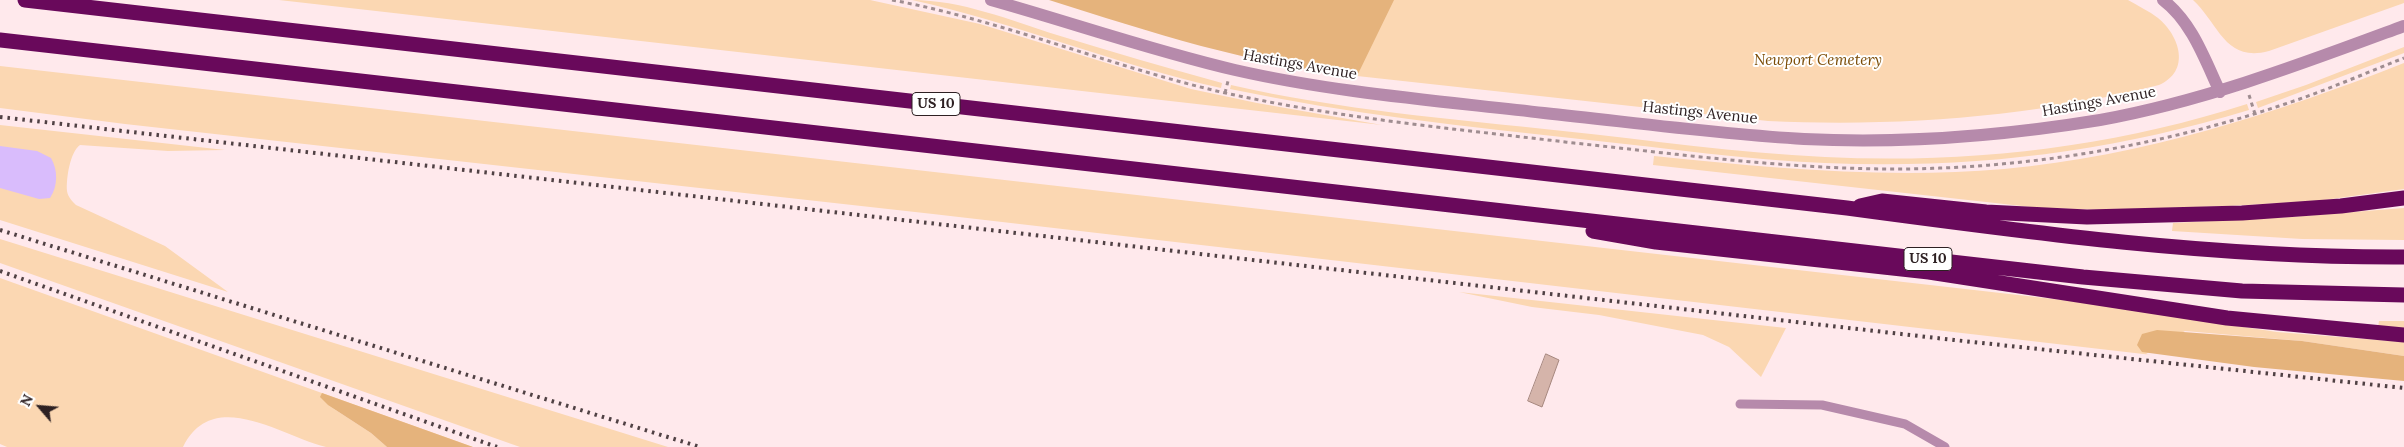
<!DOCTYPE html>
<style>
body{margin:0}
#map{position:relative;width:2404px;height:447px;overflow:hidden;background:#ffe9ec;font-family:Lora,serif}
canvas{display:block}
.north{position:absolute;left:15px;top:382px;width:50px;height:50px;-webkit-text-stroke:4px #fff;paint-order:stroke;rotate:297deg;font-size:14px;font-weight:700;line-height:20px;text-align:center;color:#2e2123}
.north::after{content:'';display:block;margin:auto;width:18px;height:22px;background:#2e2123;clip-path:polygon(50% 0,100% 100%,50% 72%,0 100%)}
</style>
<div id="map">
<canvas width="2404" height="447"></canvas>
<div class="north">N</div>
</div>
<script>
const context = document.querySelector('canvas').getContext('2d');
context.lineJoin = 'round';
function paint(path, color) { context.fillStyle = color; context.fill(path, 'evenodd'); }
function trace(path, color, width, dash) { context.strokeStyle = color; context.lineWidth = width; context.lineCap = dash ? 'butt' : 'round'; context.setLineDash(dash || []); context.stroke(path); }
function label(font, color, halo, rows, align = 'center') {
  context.font = font + ' Lora,serif'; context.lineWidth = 4; context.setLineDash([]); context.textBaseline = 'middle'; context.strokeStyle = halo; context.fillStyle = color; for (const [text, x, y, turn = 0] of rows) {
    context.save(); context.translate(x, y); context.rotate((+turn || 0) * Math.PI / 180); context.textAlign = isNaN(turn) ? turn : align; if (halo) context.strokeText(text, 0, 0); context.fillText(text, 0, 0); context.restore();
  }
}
const green = new Path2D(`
 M279,0H870L980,24L1191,89L1257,103L1382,125Z
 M912,0C961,0 1010,20 1057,35C1112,52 1167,68 1222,83L1221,88C1116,65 1017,23 912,0Z
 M1385,0H2128C2138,6 2149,11 2158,18C2180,36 2191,71 2159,85C2031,117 1899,127 1768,121L1348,75Z
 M2193,0H2404V3L2269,51C2225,63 2219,24 2193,0Z
 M2404,47V53L2258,108L2256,102L2306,85Z
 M2404,63V189L2317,201L2228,206L2106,210L2040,208L1653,165L1654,156C1770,168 1886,179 2004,169C2143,156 2275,114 2404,63Z
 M0,66L2071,301L2277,332L2404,342V356L2302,341L2185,331L2146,354L2152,355L933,214L125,124L0,108Z
 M1231,85C1340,110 1452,119 1563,131C1650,140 1737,153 1825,157C1968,164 2110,148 2247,104L2249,110C2107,153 1973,169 1825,163C1746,160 1667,148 1589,140C1468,127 1349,114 1230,89Z
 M0,125L225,150L168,151L80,145C70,152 66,179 67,191C68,197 72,201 76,205L165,246L228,292L0,220Z
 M2404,208V240L2302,239L2172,231L2173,223L2289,217Z
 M0,239L668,447H520L0,263Z
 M0,278L473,447L385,439L328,405L371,433L387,447C370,447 343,447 326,447C281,436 213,386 183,447H7L0,444Z
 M1459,292L1786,328L1761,377L1729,347L1703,335L1599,315L1532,307Z
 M2379,321H2404V329L2378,327Z`);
const forest = new Path2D(`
 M1049,0H1394L1357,76C1251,65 1150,32 1049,0Z
 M2157,330L2302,341L2404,356V381L2254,367L2142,352L2137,345L2142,334Z
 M322,393L473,447H387L371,433L328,405L320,397Z`);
const water = new Path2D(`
 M0,146L37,151L51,158C58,170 58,186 50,198L39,199L0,188Z`);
const building = new Path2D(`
 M1546,354L1559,360L1542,407L1528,401Z`);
const path = new Path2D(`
 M892,0C1004,21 1109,66 1221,92C1337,118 1456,129 1574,143C1677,154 1780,168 1884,169C2021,170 2158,147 2288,103C2327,90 2366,73 2404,58
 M1225,93L1228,81
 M2249,95L2255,114`);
const service = new Path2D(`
 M1740,404L1822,405L1905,424L1945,447`);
const tertiary = new Path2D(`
 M991,0C1073,23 1153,51 1235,70C1336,93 1441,101 1544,113C1630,122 1717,134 1804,139C1902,144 2002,136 2100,120C2205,101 2304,63 2404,26
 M2163,0C2192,22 2205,60 2220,92`);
const motorway = new Path2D(`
 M25,0L1847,208C2032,233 2217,258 2404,257
 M0,40L2083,277L2242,291L2404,295
 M1860,206L1882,201L1986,212L2087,217L2242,213L2341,206L2404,198
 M1593,231L1656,242L1929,272L2227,318L2404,335`);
const rail = new Path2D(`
 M0,117L1954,340L2404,388
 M0,230L700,447
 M0,271L497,447`);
const shields = [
 [936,104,48],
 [1928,259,48]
];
const shieldNames = [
 ["US 10",936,104],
 ["US 10",1928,259]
];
const parkNames = [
 ["Newport Cemetery",1818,61]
];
const streetNames = [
 ["Hastings Avenue",1300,65,10],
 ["Hastings Avenue",2099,102,-10],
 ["Hastings Avenue",1700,113,6]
];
paint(green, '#fbd7b2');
paint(forest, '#e5b37c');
paint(water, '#d9bcfc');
paint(building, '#d5b4aa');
trace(building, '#a6877e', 1);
trace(path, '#9f8d90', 3, [4, 4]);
trace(service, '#b68aab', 9);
trace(tertiary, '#b68aab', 12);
trace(motorway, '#69095b', 15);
trace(rail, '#504144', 4, [2.5, 5]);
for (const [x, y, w] of shields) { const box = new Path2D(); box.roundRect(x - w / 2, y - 11.5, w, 23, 4); context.fillStyle = '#fff'; context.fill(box); trace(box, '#2e2123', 1); }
label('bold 14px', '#2e2123', null, shieldNames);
label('italic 15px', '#7a4b05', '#fff', parkNames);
label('15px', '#2e2123', '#fff', streetNames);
</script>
